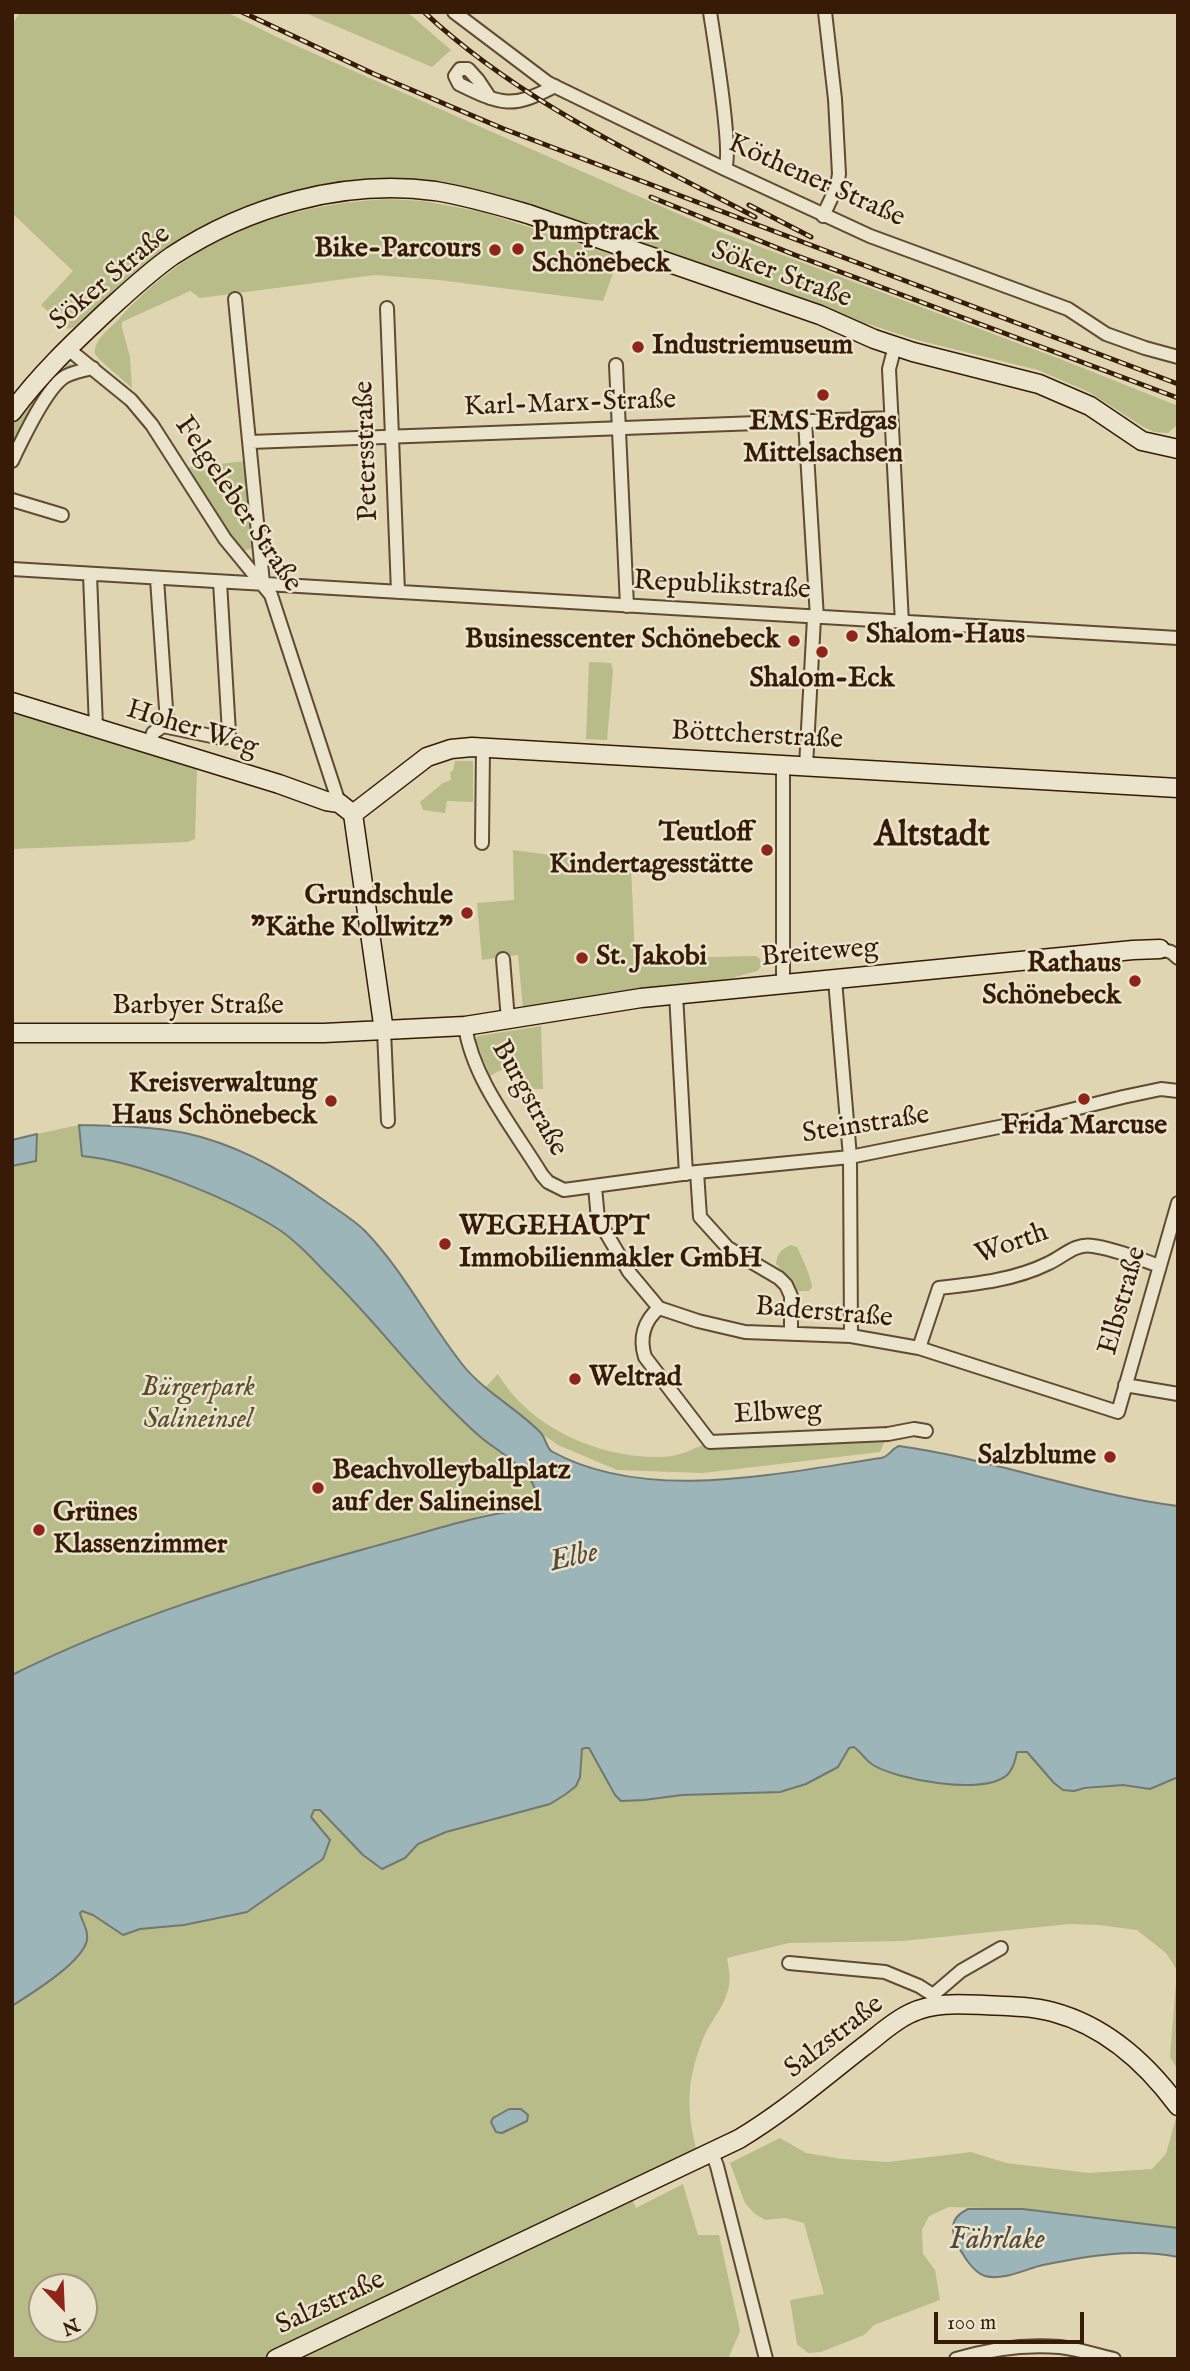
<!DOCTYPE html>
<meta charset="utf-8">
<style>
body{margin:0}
#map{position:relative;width:1190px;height:2371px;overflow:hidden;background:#dfd5b1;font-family:"IM FELL English",serif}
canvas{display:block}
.frame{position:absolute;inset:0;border:14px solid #371b07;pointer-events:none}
.north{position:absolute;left:28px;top:2273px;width:70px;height:70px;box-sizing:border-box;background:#eae4cc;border:2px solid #a2947d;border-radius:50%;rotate:157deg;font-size:19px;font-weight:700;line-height:28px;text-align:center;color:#371b07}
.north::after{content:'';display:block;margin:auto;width:24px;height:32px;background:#8f2418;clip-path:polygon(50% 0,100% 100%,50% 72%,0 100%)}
.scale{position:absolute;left:934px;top:2312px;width:150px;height:32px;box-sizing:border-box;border:4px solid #371b07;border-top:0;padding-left:9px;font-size:21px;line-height:24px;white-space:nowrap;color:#371b07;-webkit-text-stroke:5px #eae4cc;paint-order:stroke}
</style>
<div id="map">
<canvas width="1190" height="2371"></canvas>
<div class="frame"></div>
<div class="north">N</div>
<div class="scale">100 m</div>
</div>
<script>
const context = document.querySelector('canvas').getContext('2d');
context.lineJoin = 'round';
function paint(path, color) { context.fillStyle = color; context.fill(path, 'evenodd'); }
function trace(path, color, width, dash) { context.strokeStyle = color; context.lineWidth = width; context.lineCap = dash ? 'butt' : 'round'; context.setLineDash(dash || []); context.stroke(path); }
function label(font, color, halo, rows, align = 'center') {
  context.font = font + ' "IM FELL English",serif'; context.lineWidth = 5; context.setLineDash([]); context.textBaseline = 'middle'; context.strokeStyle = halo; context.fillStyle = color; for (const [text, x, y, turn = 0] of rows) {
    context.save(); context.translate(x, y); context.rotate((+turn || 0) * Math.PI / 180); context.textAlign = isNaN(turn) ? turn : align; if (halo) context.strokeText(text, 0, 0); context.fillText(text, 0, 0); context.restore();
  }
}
const green = new Path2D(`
 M20,12H226L281,39L715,230L1060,359L1176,405V426L1168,433L1154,432L1142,426L1089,392L1038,370L917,340L868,324L866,327L523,206L310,190L123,288L121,285L74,327L68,329L41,305L73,271L12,213V25Z
 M303,12H407L451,50L432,67Z
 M387,199L423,201L483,212L619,257L603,301L439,280L375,275L200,298L190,291L122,322V328L130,357L132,388L100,360L95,354C93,341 109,329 118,320C190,239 280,205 387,199Z
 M68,364L77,365L75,369L59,373L38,393L43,398L12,450V421L20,409L60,368Z
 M245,461L256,543L252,548L244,551L235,545L185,468Z
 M589,662L611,663L613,670L607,740L586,739Z
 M12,710L197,768L195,839L187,842L12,849Z
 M455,761H473V802L447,801L445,813L423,810L420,802L443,783L451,780L450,772L453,771Z
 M513,850L631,866L635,959L756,956L760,959L761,967L757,971L732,978L523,1009L518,955L482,960L477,903L514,900Z
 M541,1026L543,1089H522L518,1067L503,1069L490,1076L475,1039L478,1036Z
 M79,1125L82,1156C138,1162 227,1197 275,1228C294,1240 311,1257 327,1273C372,1318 410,1369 456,1414C464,1422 473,1431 483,1439C502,1454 545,1476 534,1505L528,1509L489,1513L399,1540L50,1656L12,1675V1166L36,1161L37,1134Z
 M791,1245L797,1247C801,1255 812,1279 812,1287L809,1291H795L789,1279L776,1264C777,1253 782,1249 791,1245Z
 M498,1374C531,1430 602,1459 664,1457C681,1456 695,1448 710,1442L888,1434L880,1452L703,1473L617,1470L558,1445L481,1392Z
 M854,1746L872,1764L907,1778L991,1783L1005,1777L1012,1770L1017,1752H1027L1054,1783L1074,1791L1123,1785L1150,1789L1178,1777V2070L1170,2057L1177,1970L1166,1953L1137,1930L1099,1925L1070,1924L902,1941L789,1943L727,1958C728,1966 731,1977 729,1985C726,2004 713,2018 705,2034C687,2078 685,2105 697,2152L627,2185L636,2208L683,2184L698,2235H719L740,2331L728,2359H12V2006L79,1957L87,1928L79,1913L82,1910L93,1915L124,1935L140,1929L184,1925L247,1912L323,1859L326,1834L311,1817L314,1810H320L363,1855L383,1869L405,1858L418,1844L446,1832L481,1823L576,1786L580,1777L582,1749L589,1748L615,1795L621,1801L644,1800L682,1795L780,1792L806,1784L838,1767L849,1748ZM42,2287H84V2329H42Z
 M1178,2111V2228L1023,2209L949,2207L929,2216L922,2230L923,2254L935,2270L940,2300L874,2325L864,2335L821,2352L808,2353L797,2344L790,2300L824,2294L804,2223L785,2218L765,2220L754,2213L745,2203L730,2163L780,2138L806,2153L842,2159L888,2162L971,2152L1006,2163L1089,2173L1152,2169L1166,2154Z`);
const water = new Path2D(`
 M79,1125C114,1126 150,1126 185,1133C236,1144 281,1169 322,1199C336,1209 353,1219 365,1231C403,1270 428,1321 462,1364C484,1392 517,1408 541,1433C546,1439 546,1446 551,1451C646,1504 779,1473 881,1458C889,1457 891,1449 899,1446C993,1459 1083,1494 1178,1506V1777L1150,1789L1123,1785L1085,1788L1074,1791L1063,1790L1054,1783L1027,1752H1017C1015,1761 1013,1770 1006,1776C981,1795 898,1780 873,1765C865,1760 861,1752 854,1747L849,1748L838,1767L806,1784L780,1792L682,1795L644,1800L621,1801L615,1795L589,1748H585L582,1749L580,1777L576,1786L566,1794L550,1804L446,1832L418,1844L405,1858L382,1869L363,1855L320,1810H314L311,1817L330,1840L323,1859L247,1912L184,1925L140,1929L123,1935L93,1915L82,1911L80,1913C82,1923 89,1929 87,1940C83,1962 32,1993 12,2006V1675C126,1618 246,1582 368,1548C422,1534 473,1515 528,1509L534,1505C545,1476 501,1454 483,1439C473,1431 464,1422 456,1414C410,1369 372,1317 326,1273C311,1257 294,1239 275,1227C226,1197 138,1161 82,1156Z
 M37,1134L36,1161L12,1166V1140Z
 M509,2109H521L528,2115L527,2121L502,2133L496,2132L491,2122L493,2118Z
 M968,2209H1023L1178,2228V2257C1133,2248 1087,2256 1043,2265C1025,2269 1004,2281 985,2276C972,2272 960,2251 955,2239C950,2224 954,2216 968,2209Z`);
const street = new Path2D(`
 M454,12L548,83L725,169L870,236L1068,309L1106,334L1145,348L1178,357
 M710,12C714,39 733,151 725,169
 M490,98L478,80L468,69H460L455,76L459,84C502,105 512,109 555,86
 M823,216L837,186L839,174L835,99L825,12
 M235,299L263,583
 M387,308L398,592
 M895,346L889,369L902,623
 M67,348L131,400L152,425L225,539L271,595L339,803
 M616,365L627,606
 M805,421L817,618
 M250,442L891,418
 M12,461C22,440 47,386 66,376C74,372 84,370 93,368
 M12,500L62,515
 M12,569L1178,638
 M90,575L96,727
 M163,726L221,738L227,737L229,733L220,582
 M149,745L153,733L167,723L157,579
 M806,766L814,618
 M482,843L483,747
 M1160,949L1171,952L1178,958
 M503,959L508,1020
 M835,980L850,1157L851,1336
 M783,984V765
 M676,994L686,1174
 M465,1026C473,1080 514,1129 542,1175L548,1182L564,1190L697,1172L850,1157L1014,1124L1123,1097L1161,1089L1178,1091
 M384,1031L388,1121
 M697,1172L700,1217L728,1248L779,1278L786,1285L791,1296V1333
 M595,1187L598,1219L629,1272L659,1308L698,1321L745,1332L851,1336L919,1348L1118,1412L1178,1203
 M659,1308C644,1321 639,1338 645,1357L710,1442L888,1434L914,1429L926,1431
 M919,1348L939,1288C976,1284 1015,1280 1049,1263C1064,1256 1075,1243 1093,1246C1115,1249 1139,1259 1160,1266
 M1125,1385L1178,1394
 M789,1963L885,1972L919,1986L933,1995L935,2005
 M933,1995L961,1971L1001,1948
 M712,2153L717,2166L766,2359
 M956,2359C990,2349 1024,2344 1060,2347C1078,2349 1096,2355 1114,2359`);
const secondary = new Path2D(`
 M12,412C40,374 73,343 107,311C128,292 149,272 172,256C248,206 344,179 435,191C467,196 497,205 528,214L820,315L874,339L913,352L1039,384L1090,406L1142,441L1178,449
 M12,702L279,784L326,801L339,803L353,814
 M353,814L427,757L451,749L472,747L1178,788
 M353,814L384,1031
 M12,1033H324L465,1026L641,998L1133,950L1160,949
 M276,2359L739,2139C784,2112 822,2079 863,2047C878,2036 893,2021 911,2013C933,2002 960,2004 984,2005C1007,2006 1030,2006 1053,2012C1105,2026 1147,2064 1178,2106`);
const rail = new Path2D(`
 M242,12L374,74L504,129L1178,384
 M424,12C519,101 641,157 755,217
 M651,197L795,255L1178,398
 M749,205L811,237`);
const markers = [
 [518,249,7,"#8f2418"],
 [495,250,7,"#8f2418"],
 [638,347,7,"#8f2418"],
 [823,395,7,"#8f2418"],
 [852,636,7,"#8f2418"],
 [794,641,7,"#8f2418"],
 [822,652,7,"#8f2418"],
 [767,850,7,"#8f2418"],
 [467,913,7,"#8f2418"],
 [582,958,7,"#8f2418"],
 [1135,981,7,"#8f2418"],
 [1084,1099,7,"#8f2418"],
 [331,1101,7,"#8f2418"],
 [445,1244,7,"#8f2418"],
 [575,1379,7,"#8f2418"],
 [1110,1457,7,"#8f2418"],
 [318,1488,7,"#8f2418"],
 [39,1530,7,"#8f2418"]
];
const streetNames = [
 ["Köthener Straße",816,182,24],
 ["Söker Straße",781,276,20],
 ["Söker Straße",111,279,-40],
 ["Karl-Marx-Straße",570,405,-2],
 ["Petersstraße",368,451,-92],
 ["Felgeleber Straße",237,505,56],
 ["Republikstraße",722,587,3],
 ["Hoher Weg",192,730,17],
 ["Böttcherstraße",757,737,3],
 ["Breiteweg",820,954,-5],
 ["Barbyer Straße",198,1007],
 ["Burgstraße",528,1099,61],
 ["Steinstraße",866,1126,-9],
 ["Worth",1012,1245,-19],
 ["Elbstraße",1124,1301,-74],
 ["Baderstraße",824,1314,5],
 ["Elbweg",778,1414,-3],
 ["Salzstraße",835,2038,-38],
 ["Salzstraße",331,2304,-25]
];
const poiNames = [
 ["Pumptrack",532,233],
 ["Schönebeck",532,265],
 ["Bike-Parcours",481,250,"right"],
 ["Industriemuseum",652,347],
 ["EMS Erdgas",823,423,"center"],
 ["Mittelsachsen",823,455,"center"],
 ["Shalom-Haus",866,636],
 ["Businesscenter Schönebeck",780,641,"right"],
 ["Shalom-Eck",822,680,"center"],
 ["Teutloff",753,834,"right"],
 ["Kindertagesstätte",753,866,"right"],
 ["Grundschule",453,897,"right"],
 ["\"Käthe Kollwitz\"",453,929,"right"],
 ["St. Jakobi",596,958],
 ["Rathaus",1121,965,"right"],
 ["Schönebeck",1121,997,"right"],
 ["Kreisverwaltung",317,1085,"right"],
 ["Haus Schönebeck",317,1117,"right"],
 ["Frida Marcuse",1084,1127,"center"],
 ["WEGEHAUPT",459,1228],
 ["Immobilienmakler GmbH",459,1260],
 ["Weltrad",589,1379],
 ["Salzblume",1096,1457,"right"],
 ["Beachvolleyballplatz",332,1472],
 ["auf der Salineinsel",332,1504],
 ["Grünes",53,1514],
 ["Klassenzimmer",53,1546]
];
const parkNames = [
 ["Bürgerpark",198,1389],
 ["Salineinsel",198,1421]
];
const waterNames = [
 ["Elbe",574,1559,-13],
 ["Fährlake",997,2242]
];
const districtNames = [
 ["Altstadt",932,838]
];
paint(green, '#b7bc88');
paint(water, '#9bb5b9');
trace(water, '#737772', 2);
trace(street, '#614a32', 16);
trace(secondary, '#371b07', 21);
trace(street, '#eae4cc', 12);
trace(secondary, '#eae4cc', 18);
trace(rail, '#371b07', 5);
trace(rail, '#eae4cc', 2.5, [8]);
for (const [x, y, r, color] of markers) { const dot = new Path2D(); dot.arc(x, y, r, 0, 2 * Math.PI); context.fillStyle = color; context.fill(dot); trace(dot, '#eae4cc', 2.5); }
label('28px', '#371b07', '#eae4cc', streetNames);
label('bold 28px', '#371b07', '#eae4cc', poiNames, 'left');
label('italic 28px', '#5d4b2e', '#eae4cc', parkNames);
label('italic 30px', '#55493c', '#eae4cc', waterNames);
label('bold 35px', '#371b07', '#eae4cc', districtNames);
</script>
